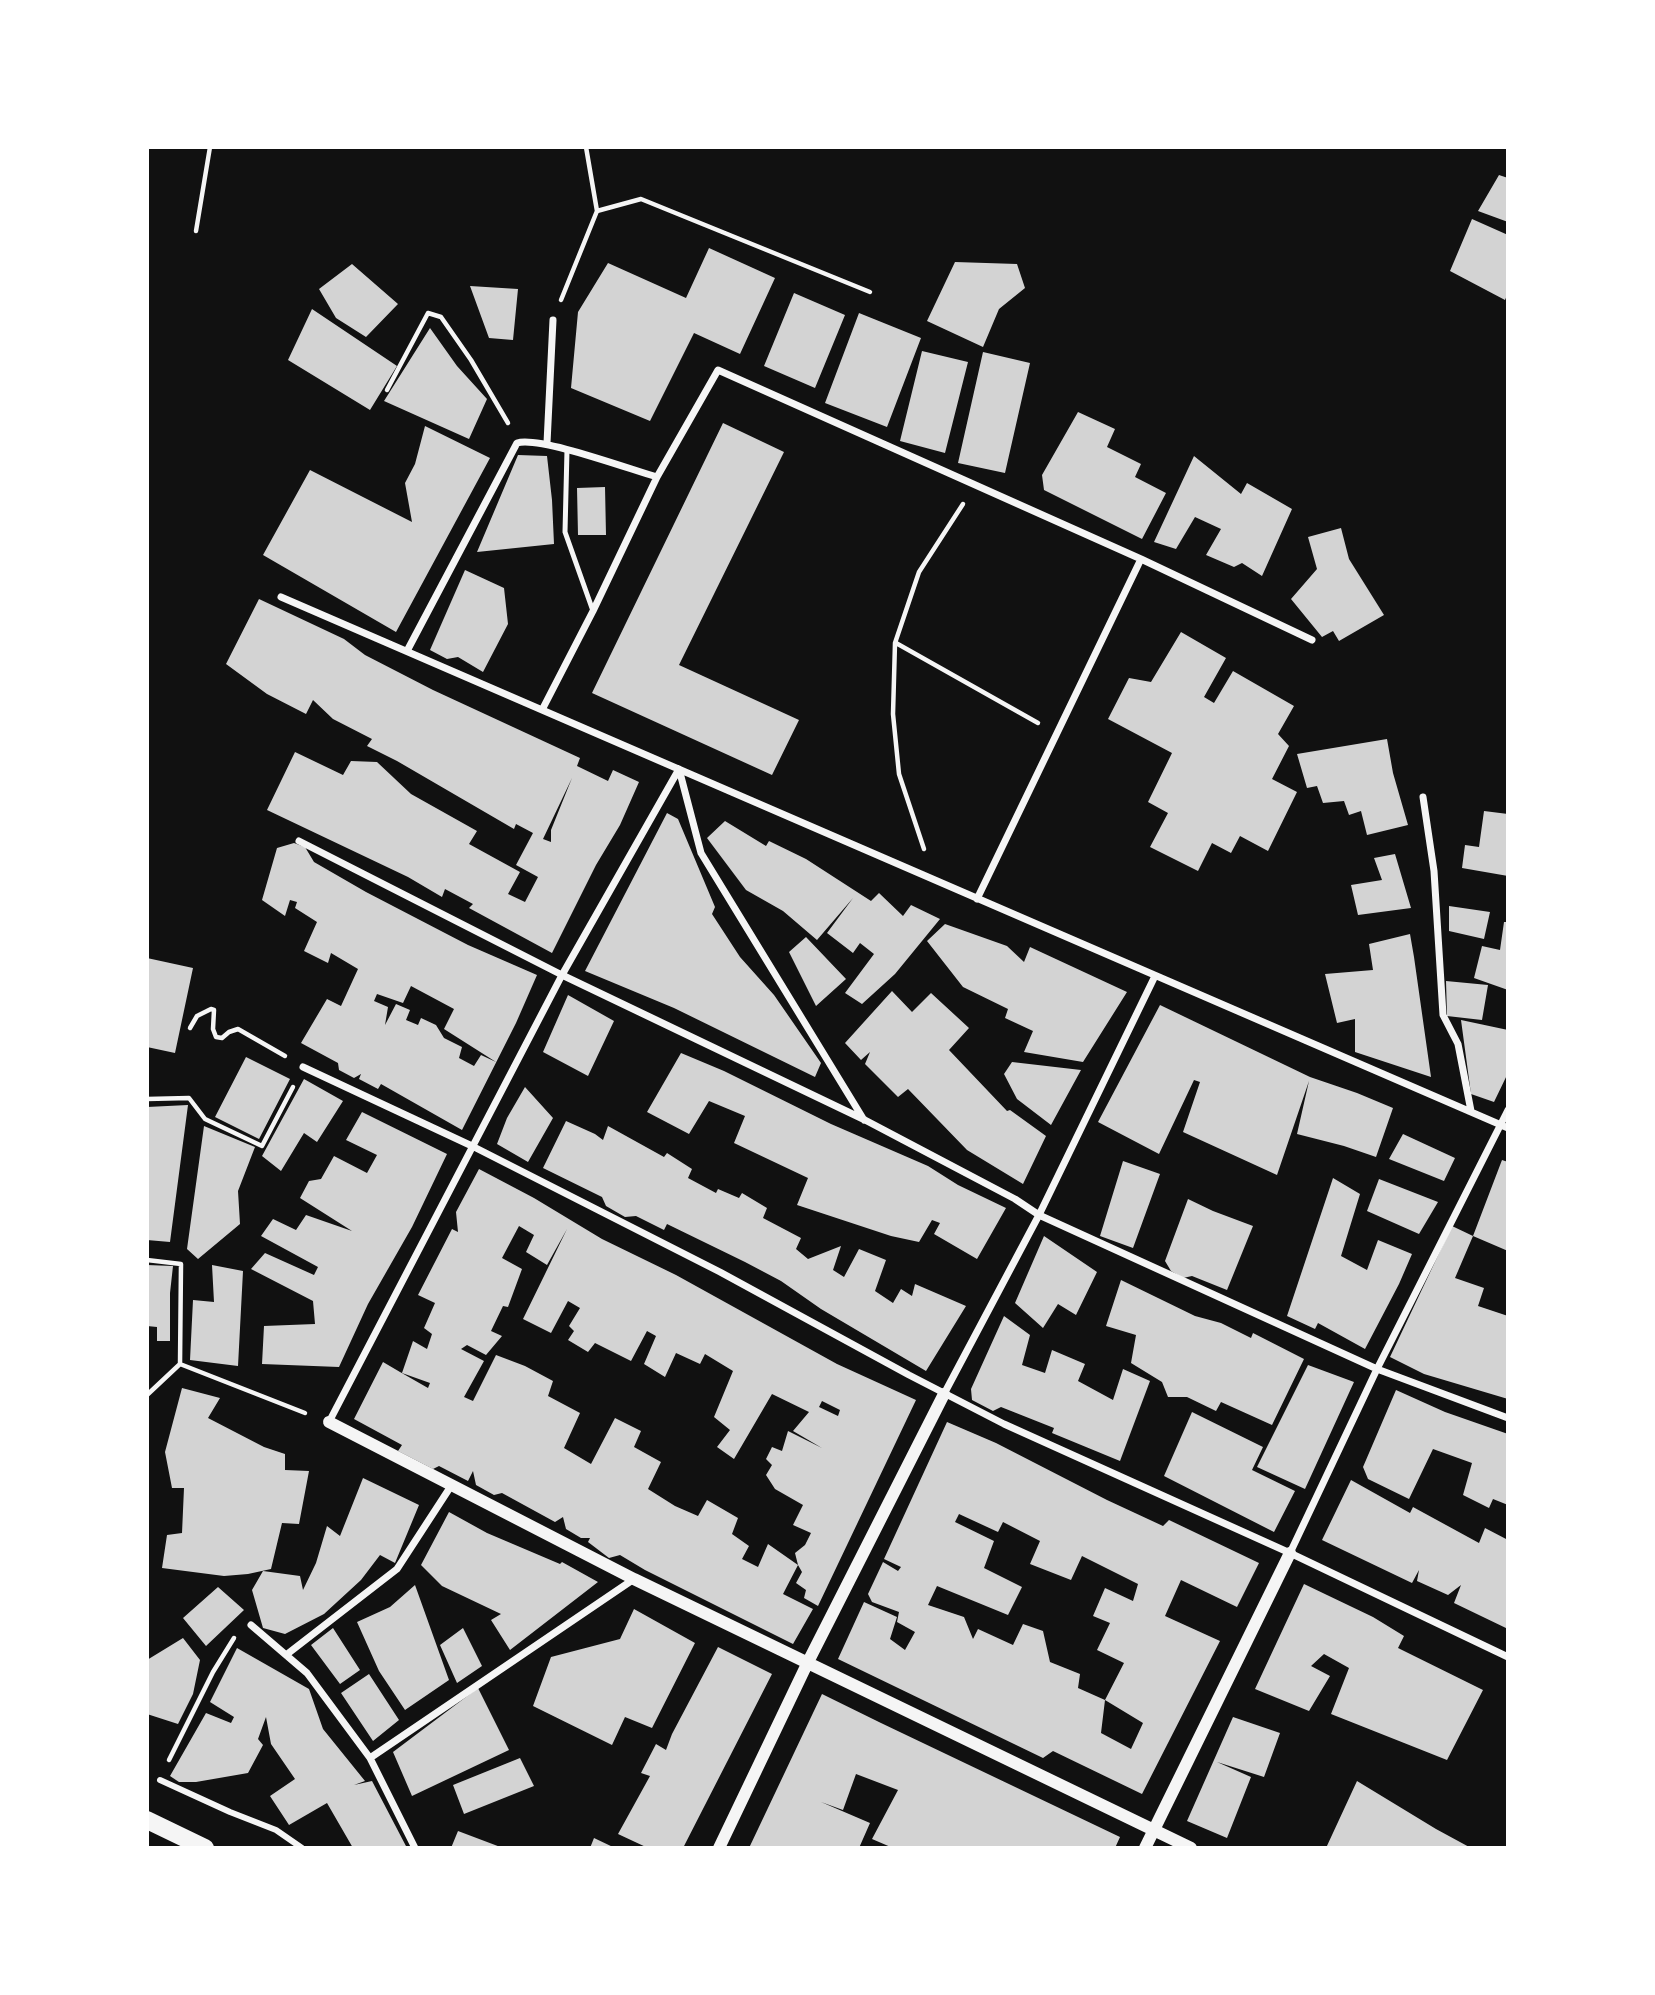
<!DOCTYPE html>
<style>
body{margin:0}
#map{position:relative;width:1655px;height:1995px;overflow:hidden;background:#111;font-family:Commissioner,sans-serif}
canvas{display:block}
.frame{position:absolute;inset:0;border:149px solid #fff;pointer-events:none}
</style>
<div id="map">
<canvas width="1655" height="1995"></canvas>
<div class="frame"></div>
</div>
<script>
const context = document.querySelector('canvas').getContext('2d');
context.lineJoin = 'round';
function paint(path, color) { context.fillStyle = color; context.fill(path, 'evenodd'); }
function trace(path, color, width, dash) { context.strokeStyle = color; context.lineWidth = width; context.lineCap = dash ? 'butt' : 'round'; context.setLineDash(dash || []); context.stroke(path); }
const building = new Path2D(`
 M1499,175L1508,178V222L1478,211Z
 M1472,219L1508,235V293L1505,300L1450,271Z
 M709,248L775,278L740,354L694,333L650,421L571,388L578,312L608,263L686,298Z
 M955,262L1017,264L1025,288L999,309L983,347L927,321Z
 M352,264L398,304L366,337L336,318L319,289Z
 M470,286L518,289L513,340L489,338Z
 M794,293L845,315L815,388L764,366Z
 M312,309L397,366L370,410L288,360Z
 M859,313L921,338L887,427L825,403Z
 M430,328L457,366L487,399L469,439L384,401Z
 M922,351L968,362L945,453L900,441Z
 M983,352L1030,363L1005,473L958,463Z
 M1078,412L1115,429L1107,447L1141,464L1135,477L1166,493L1142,539L1044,490L1042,475Z
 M723,423L784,452L679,665L799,720L772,775L592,693Z
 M425,426L490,458L396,632L263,555L310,470L412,522L405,483L415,464Z
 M518,455L547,456L552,500L554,544L477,552Z
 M1194,456L1241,494L1247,483L1292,509L1262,576L1242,563L1234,567L1206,555L1221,529L1195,517L1176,549L1154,542Z
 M605,487L606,535H578L577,488Z
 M1341,528L1349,559L1384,615L1339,641L1333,631L1322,637L1291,599L1317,569L1308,537Z
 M465,570L504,588L508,624L483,672L458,657L447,659L430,650Z
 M259,599L344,639L365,655L433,690L580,758L577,766L608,781L613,770L639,782L620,825L596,865L552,953L469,908L473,904L445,889L442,897L408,877L267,810L295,752L343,775L351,761L377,762L411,794L477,831L469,844L520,872L508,894L525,902L538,877L516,865L533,833L516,824L514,829L397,761L367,746L372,739L333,719L313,700L306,714L267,694L226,664ZM572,778L551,830V842L543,839Z
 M1181,632L1226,658L1204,697L1214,703L1233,671L1294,706L1278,734L1289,746L1272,779L1297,792L1268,851L1240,836L1231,853L1212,843L1198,871L1150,847L1168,813L1148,802L1172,753L1108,719L1129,678L1151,682Z
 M1387,739L1393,773L1408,825L1367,835L1361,811L1349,815L1344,801L1323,803L1317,786L1307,788L1297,754Z
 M1484,811L1508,814V876L1462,868L1465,845L1479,847Z
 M667,813L678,819L715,907L712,914L740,957L774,995L821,1063L815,1077L674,1008L585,971Z
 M725,821L766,846L769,841L806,859L871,901L879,893L903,916L911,905L940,919L895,974L862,1004L845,993L874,954L860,943L853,953L827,933L853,898L817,940L783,911L746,890L707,838Z
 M294,843L305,847L314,862L366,892L468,945L537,975L516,1023L462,1130L381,1084L378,1089L359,1079L361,1074L354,1078L339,1070L338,1063L301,1043L327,999L341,1006L358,969L331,953L328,963L304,951L317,922L295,908L297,902L290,900L285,916L262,900L277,848ZM411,986L454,1009L444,1029L496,1062L481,1055L474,1066L459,1058L462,1047L444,1038L436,1025L421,1018L418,1025L406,1020L410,1010L396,1004L385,1025L388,1007L374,1001L377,994L403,1003Z
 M1395,854L1411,908L1358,915L1351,885L1382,880L1374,858Z
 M1449,906L1490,912L1484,939L1449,931Z
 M1504,922H1508V990L1474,978L1482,946L1500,950Z
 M945,924L1007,946L1024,962L1030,947L1127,992L1083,1062L1024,1052L1033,1031L1005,1018L1008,1009L963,987L927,941Z
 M1410,934L1414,957L1431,1077L1355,1052V1019L1337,1023L1325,974L1373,970L1369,944Z
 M806,937L846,979L816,1006L789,952Z
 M147,958L193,968L175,1053L147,1047Z
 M1446,981L1488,985L1482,1020L1447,1016Z
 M892,991L912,1012L931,993L969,1028L949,1050L1007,1111L1010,1110L1046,1136L1023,1184L967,1150L908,1089L898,1097L865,1064L870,1052L861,1060L845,1043Z
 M568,995L614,1021L588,1076L543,1052Z
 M1160,1005L1310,1077L1357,1093L1393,1108L1376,1157L1344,1146L1297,1134L1309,1081L1277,1175L1183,1132L1200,1082L1194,1080L1159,1154L1098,1122Z
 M1461,1020L1508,1030V1073L1494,1102L1471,1094Z
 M681,1053L724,1071L831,1124L928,1166L958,1185L1006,1208L977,1259L934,1234L940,1223L932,1220L919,1242L891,1236L797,1205L808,1178L734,1143L745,1116L709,1101L689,1134L647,1112Z
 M246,1057L290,1079L259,1139L215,1117Z
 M1012,1062L1081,1070L1051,1125L1017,1099L1004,1074Z
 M304,1079L343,1101L317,1142L304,1133L281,1171L262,1156Z
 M525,1087L553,1118L528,1162L497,1144L507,1118Z
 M188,1105L170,1242L147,1240L149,1195H147V1107Z
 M362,1112L447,1154L412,1227L368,1304L339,1367L262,1364L264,1326L315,1324L313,1301L251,1269L265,1253L314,1275L318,1267L261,1236L273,1219L296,1230L306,1215L352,1231L300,1198L309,1181L321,1179L334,1156L367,1173L377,1155L346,1140Z
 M566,1121L595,1134L603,1140L608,1126L664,1157L667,1153L692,1169L688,1178L716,1193L718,1189L739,1198L742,1193L767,1208L763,1218L801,1238L796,1249L808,1259L841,1246L833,1270L844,1277L859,1249L886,1260L875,1291L893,1303L901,1289L912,1296L915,1284L966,1306L926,1371L821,1309L781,1281L745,1262L667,1224L664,1230L636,1216L625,1217L606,1206L602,1197L543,1168Z
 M204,1126L255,1147L238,1191L240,1224L198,1259L187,1249Z
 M1403,1134L1455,1158L1444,1181L1389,1159Z
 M1502,1160L1508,1162V1251L1473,1236L1455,1278L1484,1288L1478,1306L1508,1316V1399L1424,1374L1390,1357L1452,1226L1473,1236Z
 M1123,1161L1160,1174L1133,1248L1100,1236Z
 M479,1169L534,1198L602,1239L676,1275L837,1364L916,1400L818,1606L804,1598L806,1590L796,1583L802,1572L798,1565L783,1594L813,1609L793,1644L645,1570L620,1555L609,1558L588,1542L590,1538H581L566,1529L563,1517L555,1522L502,1493L494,1495L476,1485L473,1471L468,1481L439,1466L433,1469L398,1451L402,1445L354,1419L383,1362L400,1372L428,1388L430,1383L402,1373L413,1341L427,1349L432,1334L424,1328L435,1303L418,1295L452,1229L458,1232L456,1212ZM519,1226L534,1235L526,1252L547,1265L567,1229L523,1319L551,1333L568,1301L580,1308L569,1326L574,1331L568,1340L588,1352L595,1343L631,1361L647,1331L656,1336L644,1364L665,1377L676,1353L700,1364L705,1354L733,1371L714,1417L730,1430L717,1447L734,1459L772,1394L809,1412L793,1431L822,1448L788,1431L782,1451L772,1447L766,1459L772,1465L766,1475L775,1489L803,1505L793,1525L811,1533L805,1545L795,1553L798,1565L768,1544L758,1567L742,1559L749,1546L732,1534L738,1518L707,1500L698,1516L675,1506L648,1489L661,1462L634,1447L641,1431L615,1418L591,1464L564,1448L580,1413L548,1396L553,1381L525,1366L496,1355L473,1401L464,1397L484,1361L461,1349L467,1345L486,1355L502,1336L491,1331L503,1306L508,1307L522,1269L502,1258ZM822,1401L840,1410L838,1416L819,1407Z
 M1333,1178L1360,1194L1341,1256L1367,1270L1378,1240L1412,1254L1399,1284L1365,1349L1318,1323L1315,1329L1287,1316Z
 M1379,1179L1438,1202L1419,1234L1367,1211Z
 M1188,1199L1213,1211L1253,1226L1227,1290L1192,1276L1183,1278L1171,1271L1165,1261Z
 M1044,1236L1097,1272L1076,1315L1058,1304L1043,1328L1015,1303Z
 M147,1265L173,1266L170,1293V1341H157V1327L147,1326Z
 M212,1265L243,1271L238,1366L190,1360L193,1300L214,1302Z
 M1121,1280L1195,1316L1221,1323L1251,1338L1253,1333L1304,1359L1272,1425L1221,1402L1216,1411L1187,1397H1168L1162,1382L1131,1363L1136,1335L1106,1326Z
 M1004,1316L1030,1335L1022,1365L1045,1373L1052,1350L1085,1364L1078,1381L1113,1400L1123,1369L1150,1381L1120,1461L1052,1433L1054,1428L1001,1407L993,1411L972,1400L971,1389Z
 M1308,1365L1354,1382L1305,1489L1257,1467Z
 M182,1388L220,1398L208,1418L264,1447L285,1454V1470L309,1471L299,1524L282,1523L271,1569L248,1574L224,1576L162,1568L167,1535L182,1533L184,1488H172L165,1452Z
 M1396,1390L1445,1412L1508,1434V1505L1493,1499L1489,1508L1463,1495L1472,1463L1433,1449L1409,1499L1368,1479L1363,1467Z
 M1192,1412L1263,1447L1252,1470L1295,1491L1274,1532L1164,1476Z
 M947,1422L996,1443L1107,1500L1163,1526L1169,1520L1259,1563L1237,1607L1181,1580L1165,1616L1220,1641L1142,1794L1053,1751L1043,1758L838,1659L864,1602L897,1617L890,1639L905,1650L915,1632L897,1622L899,1612L872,1602L868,1594L883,1562L898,1571L901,1567L884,1559ZM959,1514L998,1532L1003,1522L1040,1541L1030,1564L1071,1580L1082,1556L1138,1584L1133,1601L1105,1588L1093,1616L1110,1623L1097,1650L1124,1663L1105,1700L1078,1688L1080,1674L1050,1662L1043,1631L1023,1624L1013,1645L978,1629L973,1639L964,1617L928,1605L937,1586L1008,1615L1022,1587L984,1568L994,1541L955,1522ZM1105,1700L1143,1723L1131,1749L1101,1733Z
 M363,1478L419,1505L395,1563L380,1555L361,1580L324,1614L285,1634L263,1628L252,1590L263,1571L300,1576L303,1590L316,1563L327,1526L340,1536Z
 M1351,1480L1410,1513L1413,1507L1479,1543L1485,1528L1508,1540V1629L1454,1603L1461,1585L1448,1595L1417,1581L1419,1570L1412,1583L1322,1540Z
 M449,1512L487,1533L560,1564L562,1562L598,1582L510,1650L491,1620L501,1614L442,1586L421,1565Z
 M1304,1584L1373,1617L1404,1636L1398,1648L1483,1690L1447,1760L1331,1714L1349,1668L1324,1654L1311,1666L1330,1676L1309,1711L1255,1689Z
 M415,1585L449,1680L405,1710L379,1671L357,1622L390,1607Z
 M218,1587L244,1610L206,1646L183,1618Z
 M634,1609L695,1643L652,1728L625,1717L612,1745L533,1706L551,1657L620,1639Z
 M333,1628L360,1670L340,1684L311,1645Z
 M463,1628L482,1666L457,1683L440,1645Z
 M183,1638L200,1660L193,1694L178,1724L147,1714V1660Z
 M718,1647L772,1674L683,1848H648L618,1834L650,1776L641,1773L656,1744L666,1750L672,1734Z
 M237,1648L309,1689L323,1729L365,1781L354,1785L372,1781L407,1848H353L327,1803L289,1825L270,1796L295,1779L271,1744L266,1717L258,1739L263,1745L248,1773L196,1782H179L170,1776L206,1713L231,1723L234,1717L210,1702Z
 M369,1674L399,1720L373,1741L341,1693Z
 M478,1688L509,1750L412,1796L393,1752Z
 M822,1694L881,1723L1120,1837L1115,1848H893L872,1839L898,1790L856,1774L843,1810L821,1802L870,1823L859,1848H749Z
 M1233,1717L1280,1733L1264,1777L1217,1762L1251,1777L1227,1838L1187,1821Z
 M520,1758L534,1786L464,1814L453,1785Z
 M1357,1781L1436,1829L1471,1848H1326Z
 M458,1831L503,1848H451Z
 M594,1838L615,1848H590Z`);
const path = new Path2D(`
 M597,211L641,199L870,292
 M196,231L210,147
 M561,300L597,211L586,147
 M387,390L428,313L441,317L471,360L508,423
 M896,643L1038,723
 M924,849L899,774L893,714L895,643L919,572L963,504
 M190,1028L197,1016L211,1009L214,1010L213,1029L216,1037L222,1038L229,1032L238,1029L285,1056
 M147,1099L189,1098L205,1119L262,1146L293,1087
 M147,1260L181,1264L180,1364L147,1395
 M180,1364L305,1413
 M169,1760L213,1672L234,1638`);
const service = new Path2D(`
 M567,450L565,532L593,611`);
const pedestrian = new Path2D(`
 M160,1780L230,1812L276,1830L302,1848`);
const minor = new Path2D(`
 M547,443L553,320
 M281,597L1508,1128
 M407,651L517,443C539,436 629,469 657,477
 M542,710L593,611L657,477L718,370L1141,559L1312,640
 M679,769L701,853L864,1120
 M1423,797L1434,871L1443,1015L1458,1044L1471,1111
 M299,841L562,975L865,1120L1015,1199L1039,1215L1377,1369L1508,1418
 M977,899L1141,559
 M303,1067L472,1146L720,1272L909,1375L1004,1424L1290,1553L1508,1657
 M944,1394L1039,1215L1155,976
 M329,1422L562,975L679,769
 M1290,1553L1377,1369L1508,1110
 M251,1625L307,1673L370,1758L415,1848
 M286,1655L397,1569L451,1486
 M370,1758L634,1579`);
const tertiary = new Path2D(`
 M329,1422L634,1579L1191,1848
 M719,1848L808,1662L944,1394
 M1145,1848L1290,1553`);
const primary = new Path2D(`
 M147,1820L205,1848`);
paint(building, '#d3d3d3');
trace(path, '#f5f5f5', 4.5);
trace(service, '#f5f5f5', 5);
trace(pedestrian, '#f5f5f5', 6);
trace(minor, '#f5f5f5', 7);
trace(tertiary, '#f5f5f5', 12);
trace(primary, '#f5f5f5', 18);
</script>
